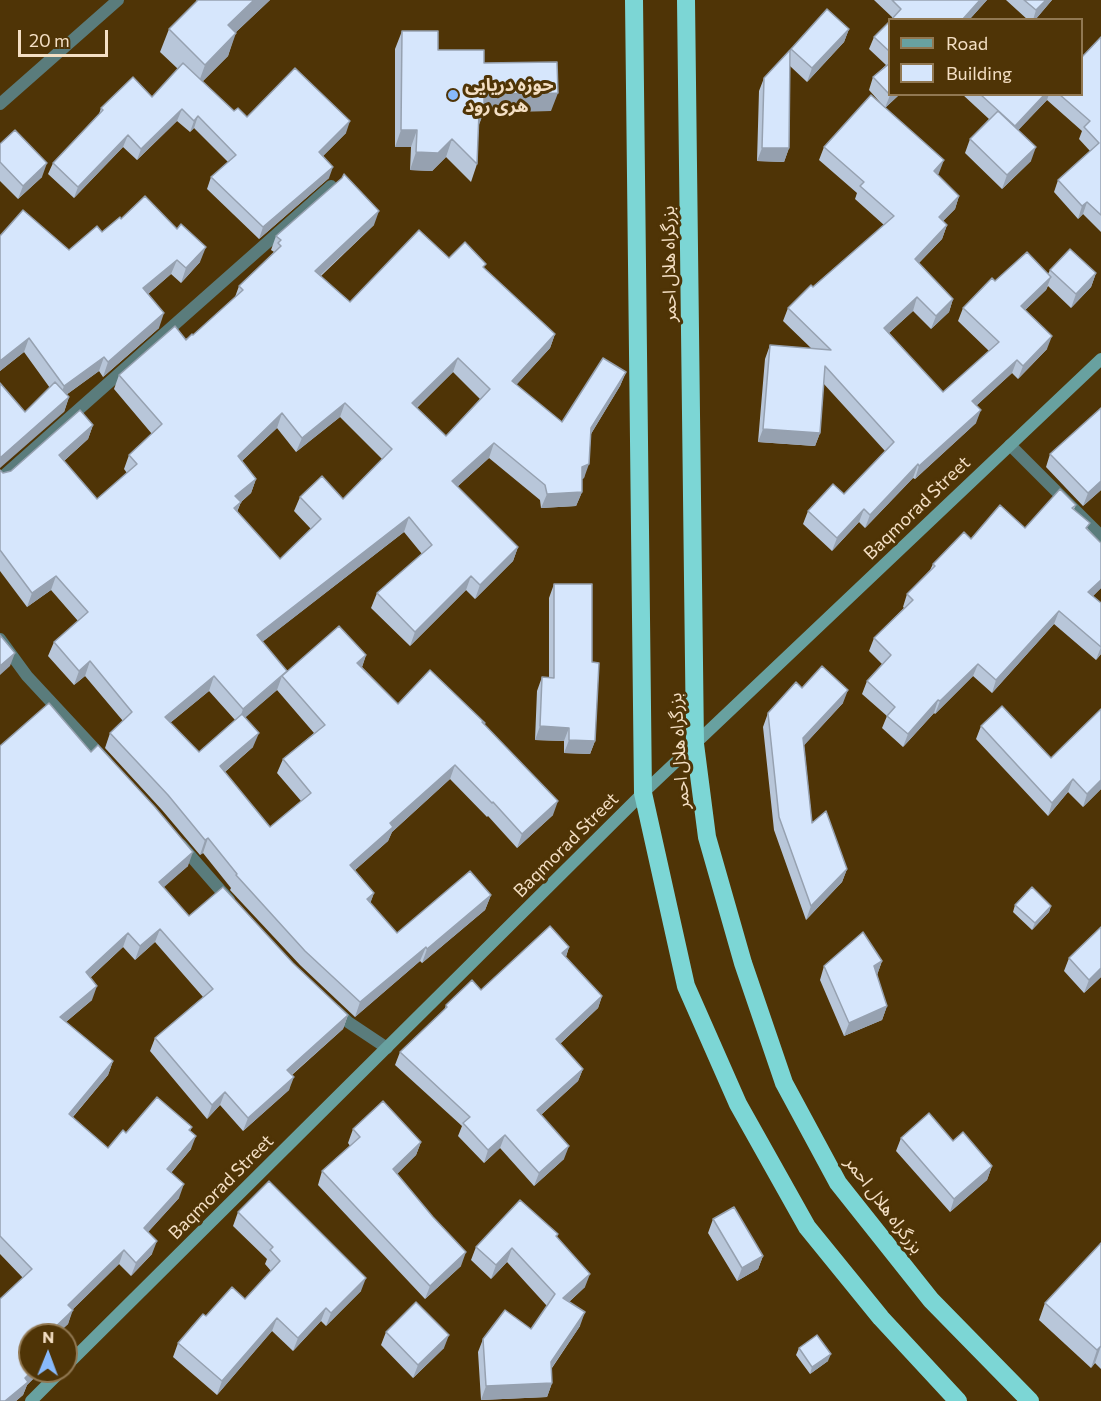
<!DOCTYPE html>
<meta charset="utf-8">
<style>
body{margin:0}
#map{position:relative;width:1101px;height:1401px;overflow:hidden;background:#4f3406;font-family:Commissioner,sans-serif}
canvas{display:block}
.legend{position:absolute;left:888px;top:18px;width:195px;height:78px;box-sizing:border-box;background:#4f3406;border:2px solid #917852;margin:0;padding:8px 10px;list-style:none;font-size:18px;color:#f4dfc4}
.legend li{display:flex;align-items:center;gap:12px;height:30px}
.legend b{width:30px;border:2px solid #917852}
.north{position:absolute;left:18px;top:1323px;width:60px;height:60px;box-sizing:border-box;background:#4f3406;border:2px solid #917852;border-radius:50%;rotate:1deg;font-size:16px;font-weight:700;line-height:24px;text-align:center;color:#f4dfc4}
.north::after{content:'';display:block;margin:auto;width:21px;height:27px;background:#88bafc;clip-path:polygon(50% 0,100% 100%,50% 72%,0 100%)}
.scale{position:absolute;left:18px;top:30px;width:90px;height:27px;box-sizing:border-box;border:3px solid #f4dfc4;border-top:0;padding-left:8px;font-size:18px;line-height:21px;white-space:nowrap;color:#f4dfc4;-webkit-text-stroke:4px #4f3406;paint-order:stroke}
</style>
<div id="map">
<canvas width="1101" height="1401"></canvas>
<ul class="legend">
<li><b style="height:8px;background:#68a1a0"></b>Road</li>
<li><b style="height:16px;background:#d6e6fc"></b>Building</li>
</ul>
<div class="north">N</div>
<div class="scale">20 m</div>
</div>
<script>
const context = document.querySelector('canvas').getContext('2d');
context.lineJoin = 'round';
function trace(path, color, width, dash) { context.strokeStyle = color; context.lineWidth = width; context.lineCap = dash ? 'butt' : 'round'; context.setLineDash(dash || []); context.stroke(path); }
function paint(path, color) { context.fillStyle = color; context.fill(path, 'evenodd'); }
function label(font, color, halo, rows, align = 'center') {
  context.font = font + ' Commissioner,"Noto Sans Arabic",sans-serif'; context.lineWidth = 6; context.setLineDash([]); context.textBaseline = 'middle'; context.strokeStyle = halo; context.fillStyle = color; for (const [text, x, y, turn = 0] of rows) {
    context.save(); context.translate(x, y); context.rotate((+turn || 0) * Math.PI / 180); context.textAlign = isNaN(turn) ? turn : align; if (halo) context.strokeText(text, 0, 0); context.fillText(text, 0, 0); context.restore();
  }
}
const street = new Path2D(`
 M0,104L118,0
 M1010,445L1101,536
 M0,479L331,186
 M0,639L27,676L106,761
 M181,845L229,900
 M335,1010L348,1022L387,1048`);
const secondary = new Path2D(`
 M66,1366L643,793L1101,359
 M31,1401L61,1371`);
const highway = new Path2D(`
 M634,0L643,793L686,986L738,1104L807,1227L881,1318L958,1401
 M686,0L695,744L707,837L743,963L784,1083L838,1183L931,1300L1030,1401`);
const wall = new Path2D(`
 M196,0H270L235,33L228,56L202,82L234,111L247,117L346,133L323,156L329,178L259,239L207,189L211,177L228,162L194,128L190,132L177,121L137,160L123,147L74,198L48,174L53,163L99,114L101,108L152,97L178,69L160,52L169,29L197,1Z
 M874,0H987L969,20L893,18Z
 M1006,0H1052L1035,20H1028Z
 M890,21V94H900L885,108L939,173L937,175L959,196L955,209L943,221L947,225L942,239L919,263L953,299L949,312L931,329L913,311L889,333L943,392L989,351L958,321L963,308L995,281L1048,274L1050,270L1096,273L1091,287L1071,308L1048,286L1046,290L1025,310L1047,349L1018,379L1012,373L977,405L976,423L915,479L913,478L865,528L859,522L832,551L803,524L808,511L844,494L885,451L823,383L820,433L815,446L758,442L765,359L770,345L812,349L783,321L788,308L884,225L855,199L857,193L819,160L824,147L885,108L869,90L873,77L886,65L869,49L874,37Z
 M849,29L844,42L807,82L790,66L789,148L784,162L757,161L759,91L764,78L790,51L791,49Z
 M402,31L438,50L484,63L551,111L484,112L478,126L477,164L471,182L446,157L432,171L410,170L411,147H395V49Z
 M1101,37V232L1083,214L1078,219L1054,192L1058,180L1090,151L1079,139L1082,131L1047,100L1018,130L1031,161L1002,189L965,153L970,139L989,119L962,94H1082Z
 M0,144L42,177L18,199L0,181Z
 M121,219L200,262L181,283L171,274L148,294L159,328L103,377L99,371L66,395L69,397L64,412H25L50,388L24,352L0,371V236L69,250L102,232Z
 M374,225L321,276L350,302L449,258L484,268L555,334L550,348L516,385L562,422L626,372L620,386L591,434L584,478L582,479V492L576,506L541,508L540,500L489,458L457,487L518,547L513,561L475,599L466,590L410,646L371,608L377,593L422,554L404,532L262,642L287,671L366,655L362,667L398,704L485,723L484,725L553,815L517,848L488,816L487,817L450,779L392,832L388,841L355,870L374,893L370,903L397,933L491,895L485,910L422,963L420,961L355,1017L300,965L230,890L231,888L203,853L200,855L162,810L105,748L110,733L123,721L85,676L74,685L48,656L54,642L78,621L51,590L27,607L0,571V470L3,473L11,471L93,425L88,439L64,461L97,499L127,473L124,469L129,455L152,434L114,389L119,375L193,335L235,297L239,286L274,252L271,250L276,236ZM453,372L480,399L446,436L417,408ZM340,417L382,459L343,499L300,497L294,511L311,529L280,559L237,512L241,502L251,493L256,479L242,461L277,428L296,452ZM277,690L314,733L283,759L277,773L301,801L270,827L225,772L253,747L245,717ZM209,691L235,720L199,752L170,723Z
 M1050,454L1101,490L1083,506L1046,467Z
 M1076,505L1074,509L1088,529L1101,543V588L1093,596L1101,603V654L1096,660L1054,624L992,693L973,676L935,714L934,713L903,747L882,728L887,716L862,694L867,681L882,664L869,651L874,638L904,608L903,607L907,594L930,570L933,564L971,539L1025,528Z
 M554,584L592,662L595,741L590,754L564,753V741L535,740L537,691L542,677H549V598Z
 M802,688L843,703L804,745L812,823L847,869L842,882L806,920L774,830L763,727L768,713Z
 M1101,709V789L1083,807L1068,792L1048,816L976,739L981,726L1051,758Z
 M0,746L188,866L163,887L189,916L293,963L348,1015L343,1029L292,1075L289,1090L243,1131L220,1105L207,1119L150,1051L155,1038L203,997L155,942L135,960L123,947L90,978L92,1000L66,1022L113,1061L108,1075L73,1117L108,1148L126,1133L192,1127L190,1131L191,1149L171,1173L179,1198L148,1232L152,1254L131,1276L119,1264L72,1310L68,1324L56,1335H30V1371H41L27,1385L23,1395L16,1401H0L23,1278L0,1254Z
 M1015,905L1051,906L1049,912L1032,930L1013,912Z
 M1101,927V977L1084,993L1064,971L1069,958Z
 M569,947L566,957L602,996L598,1008L560,1044L583,1069L578,1081L541,1115L564,1159L534,1186L500,1148L484,1163L458,1136L462,1126L395,1065L400,1052L444,1011L446,1005L481,990Z
 M882,961L877,975L887,1006L882,1020L844,1036L820,980L824,966Z
 M353,1129L421,1142L416,1155L397,1174L433,1217L461,1266L425,1299L318,1185L322,1171L350,1146L348,1143Z
 M901,1138L953,1141L992,1166L987,1180L950,1212L896,1151Z
 M238,1212L361,1291L326,1326L321,1321L293,1351L272,1331L217,1395L173,1357L178,1343L206,1316L245,1299L271,1271L265,1264L267,1259L233,1226Z
 M713,1219L763,1256L758,1269L737,1281L708,1233Z
 M558,1234L557,1237L585,1287L569,1302L580,1326L552,1368V1383L547,1397L481,1400L478,1352L483,1339L531,1329L547,1306L507,1262L491,1279L471,1260L476,1247Z
 M1101,1243V1369L1095,1363L1091,1368L1039,1320L1045,1303Z
 M386,1332L444,1348L413,1378L381,1345Z
 M799,1348L828,1361L810,1374L796,1355Z`);
const shadedWall = new Path2D(`
 M254,0H270L219,48L228,25Z
 M980,0H987L969,20H962Z
 M1046,0H1052L1035,20H1033L1036,10Z
 M849,29L844,42L807,82L812,68Z
 M236,33L228,56L197,87L205,65Z
 M558,93L551,111L482,112H484L477,130H473L484,94Z
 M891,94H900L885,108L890,95Z
 M1045,94H1049L1047,100L1010,139L1015,126Z
 M182,109L177,121L137,160L141,149Z
 M198,116L194,128L190,132L194,121Z
 M350,121L346,133L315,164L319,152Z
 M401,130H417L411,147H395Z
 M128,135L123,147L74,198L78,187Z
 M452,139L446,157L432,171L410,170L416,152Z
 M1036,147L1031,161L1002,189L1007,175Z
 M762,148H789L784,162L757,161Z
 M944,160L939,173L929,185L934,171Z
 M47,163L42,177L18,199L23,186Z
 M333,167L329,178L259,239L263,227Z
 M959,196L955,209L934,230L939,217Z
 M1087,202L1083,214L1078,219L1082,206Z
 M379,211L374,225L310,285L315,271Z
 M947,225L942,239L910,272L915,259Z
 M206,247L200,262L181,283L186,268Z
 M177,260L171,274L138,303L143,288Z
 M1096,273L1091,287L1071,308L1076,294Z
 M1051,277L1046,290L1016,319L1021,306Z
 M917,297L913,311L880,341L884,328Z
 M953,299L949,312L931,329L936,316Z
 M164,313L159,328L103,377L108,362Z
 M555,334L550,348L507,395L512,381Z
 M1052,336L1047,349L1018,379L1023,366Z
 M29,338L24,352L0,371V361Z
 M104,357L99,371L59,400L64,386Z
 M458,358L453,372L407,417L412,403Z
 M1017,360L1012,373L967,414L972,401Z
 M626,372L620,386L586,442L591,428Z
 M69,397L64,412L0,468V458Z
 M345,403L340,417L296,452L302,438Z
 M981,410L976,423L915,479L919,466Z
 M282,413L277,428L232,470L238,456Z
 M93,425L88,439L54,470L59,455Z
 M763,429L820,433L815,446L758,442Z
 M494,443L489,458L447,496L452,481Z
 M589,464L584,478L577,481L582,467Z
 M918,464L913,478L865,528L870,515Z
 M256,479L251,493L241,502L235,516L229,523L235,496Z
 M1101,481V490L1083,506L1088,493Z
 M582,492L576,506L541,508L547,494Z
 M864,509L859,522L832,551L837,538Z
 M409,517L404,532L252,650L257,635Z
 M518,547L513,561L475,599L480,585Z
 M56,576L51,590L27,607L32,593Z
 M471,576L466,590L410,646L415,632Z
 M1101,580V588L1084,605L1088,592Z
 M1059,611L1054,624L992,693L996,680Z
 M1101,647V654L1096,660Z
 M15,653L10,666L0,675V666Z
 M366,655L361,670L357,663Z
 M90,661L85,676L74,685L79,671Z
 M978,664L973,676L935,714L940,701Z
 M214,676L209,691L160,731L165,717Z
 M282,676L277,690L238,724L243,709Z
 M848,690L843,703L798,752L803,738Z
 M938,700L934,713L903,747L908,734Z
 M540,726L569,728L564,741L535,740Z
 M259,733L253,747L215,780L220,766Z
 M569,740L595,741L590,754L564,753Z
 M455,765L450,779L392,832L388,841L345,879L350,865L390,823Z
 M1073,779L1068,792L1048,816L1052,803Z
 M1101,780V789L1083,807L1087,794Z
 M558,801L553,815L517,848L522,834Z
 M208,838L203,853L200,855L205,840Z
 M193,852L188,866L154,896L159,882Z
 M847,869L842,882L806,920L811,906Z
 M374,893L369,907L367,899Z
 M491,895L485,910L422,963L427,949Z
 M1051,906L1049,912L1032,930L1035,923Z
 M160,929L155,942L135,960L140,946Z
 M128,933L123,947L81,986L86,972Z
 M426,947L420,961L355,1017L360,1002Z
 M569,947L565,959L562,953Z
 M882,961L877,975L874,966Z
 M1101,968V977L1084,993L1089,980Z
 M97,986L92,1000L55,1031L60,1017Z
 M602,996L598,1008L551,1052L556,1039Z
 M887,1006L882,1020L844,1036L849,1023Z
 M348,1015L343,1029L282,1083L287,1070Z
 M113,1061L108,1075L64,1127L69,1114Z
 M583,1069L578,1081L532,1123L537,1110Z
 M294,1077L289,1090L243,1131L248,1118Z
 M225,1092L220,1105L207,1119L212,1105Z
 M505,1135L500,1148L484,1163L488,1150Z
 M196,1136L191,1149L162,1183L167,1169Z
 M421,1142L416,1155L388,1183L393,1169Z
 M569,1146L564,1159L534,1186L539,1173Z
 M992,1166L987,1180L950,1212L954,1199Z
 M184,1184L179,1198L139,1242L144,1228Z
 M157,1241L152,1254L131,1276L136,1263Z
 M512,1248L507,1262L491,1279L496,1265Z
 M124,1250L119,1264L63,1319L68,1305Z
 M466,1252L461,1266L425,1299L430,1286Z
 M763,1256L758,1269L737,1281L742,1268Z
 M590,1274L585,1287L558,1312L563,1298Z
 M366,1278L361,1291L326,1326L331,1313Z
 M326,1308L321,1321L293,1351L298,1338Z
 M73,1310L68,1324L56,1335H47Z
 M585,1312L580,1326L546,1376L551,1362Z
 M277,1318L272,1331L217,1395L222,1381Z
 M449,1335L444,1348L413,1378L418,1365Z
 M1101,1346L1095,1363L1091,1368L1097,1350Z
 M831,1354L828,1361L810,1374L812,1367Z
 M32,1371H41L27,1385L23,1395L16,1401H5L25,1378Z
 M552,1383L547,1397L481,1400L486,1386Z`);
const building = new Path2D(`
 M198,0H254L228,25L236,33L205,65L169,29Z
 M892,0H980L962,20H891L901,9Z
 M1024,0H1046L1036,10Z
 M827,9L849,29L812,68L791,49Z
 M890,21V52L874,37Z
 M402,31H438V50H484V63L557,62L558,93L484,94V112H479L477,164L452,139L438,153L416,152L417,130H401Z
 M1101,37V215L1087,202L1082,206L1058,180L1099,143L1084,127L1090,121L1059,94H1082V57Z
 M790,50L789,148H762L764,78Z
 M183,63L234,111L238,108L247,117L295,68L350,121L319,152L333,167L263,227L211,177L236,155L198,116L194,121L182,109L141,149L128,135L78,187L53,163L103,110L101,108L133,77L152,97Z
 M890,63V94H891L890,95L873,77Z
 M980,94H1045L1015,126Z
 M871,95L944,160L934,171L959,196L939,217L947,225L915,259L953,299L936,316L917,297L884,328L943,392L999,342L963,308L992,278L995,281L1027,252L1051,277L1021,306L1052,336L1023,366L1017,360L972,401L981,410L919,466L918,464L870,515L864,509L837,538L808,511L833,484L844,494L894,442L825,366L820,433L763,429L770,345L831,350L788,308L811,285L813,287L894,216L860,186L864,182L824,147Z
 M998,111L1036,147L1007,175L970,139Z
 M15,130L47,163L23,186L0,162V144Z
 M344,174L379,211L315,271L350,302L419,230L449,258L465,242L486,264L483,267L555,334L512,381L562,422L603,358L626,372L591,428L589,464L582,467V492L547,494L545,485L494,443L452,481L518,547L480,585L471,576L415,632L377,593L432,545L409,517L257,635L287,671L243,709L214,676L165,717L199,752L242,714L259,733L220,766L270,827L311,793L283,759L325,725L282,676L339,626L366,655L357,663L398,704L430,670L485,723L482,722L558,801L522,834L493,802L492,803L455,765L390,823L393,827L350,865L374,893L367,899L397,933L470,871L491,895L427,949L426,947L360,1002L305,951L236,875L237,874L208,838L205,840L168,795L110,733L132,712L90,661L79,671L54,642L88,612L56,576L32,593L0,550V470L3,473L11,471L80,410L93,425L59,455L97,499L137,464L129,455L162,424L119,375L175,326L186,340L192,334L193,335L243,290L239,286L281,246L278,243L281,240L276,236L342,178ZM458,358L490,389L446,436L412,403ZM345,403L392,449L343,499L322,476L300,497L321,519L280,559L234,508L241,502L235,496L256,479L238,456L282,413L302,438Z
 M145,196L177,229L181,224L206,247L186,268L177,260L143,288L164,313L108,362L104,357L64,386L29,338L0,361V236L23,210L69,250L97,226L102,232L120,217L121,219Z
 M1070,249L1096,273L1076,294L1050,270Z
 M55,382L69,397L0,458V383L25,412Z
 M1101,408V481L1088,493L1050,454Z
 M1060,489L1076,505L1072,508L1090,523L1086,528L1101,543V580L1088,592L1101,603V647L1059,611L996,680L978,664L940,701L938,700L908,734L887,716L895,707L867,681L891,655L874,638L913,600L907,594L935,566L933,564L964,532L971,539L1000,505L1025,528Z
 M554,584H592V662L599,663L595,741L569,740V728L540,726L542,677L554,678Z
 M0,635L15,653L0,666Z
 M822,666L848,690L803,738L812,823L826,811L847,869L811,906L779,817L768,713L796,682L802,688Z
 M49,703L91,752L98,745L155,807L193,852L159,882L189,916L223,887L293,963L348,1015L287,1070L294,1077L248,1118L225,1092L212,1105L155,1038L213,989L160,929L140,946L128,933L86,972L97,986L60,1017L113,1061L69,1114L108,1148L123,1130L126,1133L157,1097L192,1127L189,1130L196,1136L167,1169L184,1184L144,1228L157,1241L136,1263L124,1250L68,1305L73,1310L47,1335H30V1371H32L25,1378L28,1382L5,1401H0V1299L32,1269L0,1236V746Z
 M1002,706L1051,758L1101,709V780L1087,794L1073,779L1052,803L981,726Z
 M1032,887L1051,906L1035,923L1015,905Z
 M550,926L569,947L562,953L602,996L556,1039L583,1069L537,1110L569,1146L539,1173L505,1135L488,1150L463,1123L470,1117L400,1052L447,1007L446,1005L472,980L481,990Z
 M1101,927V968L1089,980L1069,958Z
 M863,932L882,961L874,966L887,1006L849,1023L824,966Z
 M383,1101L421,1142L393,1169L433,1217L466,1252L430,1286L322,1171L360,1137L353,1129Z
 M929,1113L953,1141L963,1132L992,1166L954,1199L901,1138Z
 M269,1181L366,1278L331,1313L326,1308L298,1338L277,1318L222,1381L178,1343L203,1314L206,1316L232,1287L245,1299L280,1261L270,1250L273,1247L238,1212Z
 M520,1200L558,1234L556,1236L590,1274L563,1298L585,1312L551,1362L552,1383L486,1386L483,1339L505,1310L531,1329L555,1294L512,1248L496,1265L476,1247Z
 M734,1207L763,1256L742,1268L713,1219Z
 M1101,1243V1346L1097,1350L1045,1303Z
 M416,1302L449,1335L418,1365L386,1332Z
 M817,1335L831,1354L812,1367L799,1348Z`);
const markers = [
 [453,95,6,"#88bafc"]
];
const poiNames = [
 ["حوزه دریایی",465,85],
 ["هری رود",465,106]
];
const streetNames = [
 ["بزرگراه هلال احمر",669,264,-91],
 ["Baqmorad Street",917,508,-44],
 ["بزرگراه هلال احمر",679,751,-94],
 ["Baqmorad Street",566,845,-45],
 ["Baqmorad Street",221,1187,-45],
 ["بزرگراه هلال احمر",884,1205,53]
];
trace(street, '#5a7c7c', 12);
trace(secondary, '#68a1a0', 12);
trace(highway, '#7cd6d5', 18);
paint(wall, '#b8c6d9');
paint(shadedWall, '#96a1b0');
paint(building, '#d6e6fc');
trace(building, '#96a1b0', 1.5);
for (const [x, y, r, color] of markers) { const dot = new Path2D(); dot.arc(x, y, r, 0, 2 * Math.PI); context.fillStyle = color; context.fill(dot); trace(dot, '#4f3406', 2); }
label('bold 18px', '#f4dfc4', '#4f3406', poiNames, 'left');
label('18px', '#f4dfc4', '#4f3406', streetNames);
</script>
